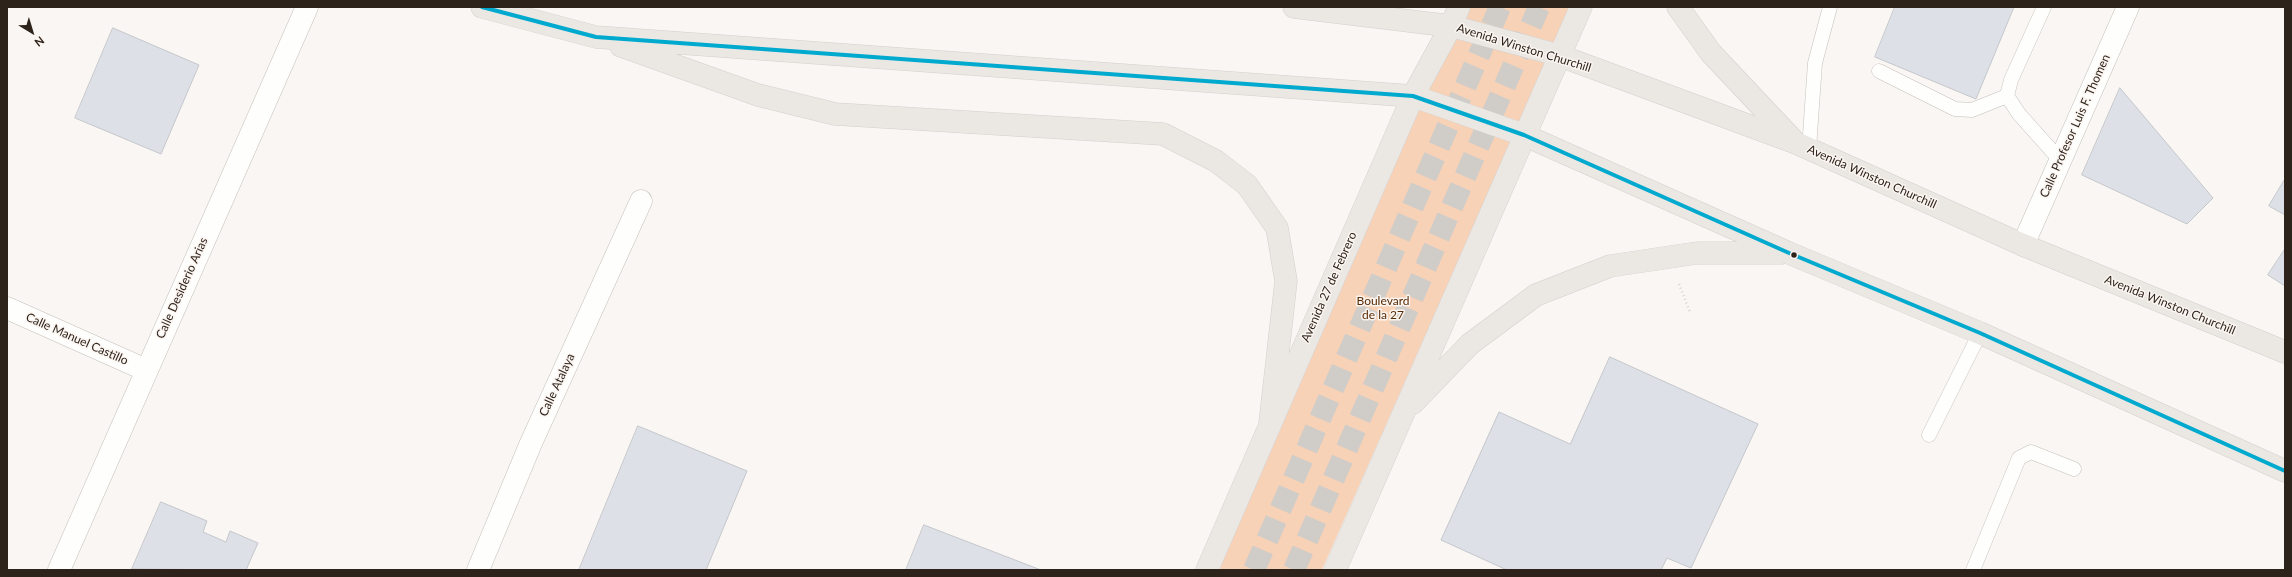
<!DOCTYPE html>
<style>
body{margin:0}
#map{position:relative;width:2292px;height:577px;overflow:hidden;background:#f9f6f3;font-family:Lato,sans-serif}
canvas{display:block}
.frame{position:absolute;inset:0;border:8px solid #2e231b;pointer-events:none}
.north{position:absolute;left:12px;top:12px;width:40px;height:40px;-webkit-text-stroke:3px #fbf5f1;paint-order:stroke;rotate:142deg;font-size:11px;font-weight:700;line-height:16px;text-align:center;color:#2e231b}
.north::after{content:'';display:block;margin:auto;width:14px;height:18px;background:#2e231b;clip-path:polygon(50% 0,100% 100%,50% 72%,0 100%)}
</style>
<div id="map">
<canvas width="2292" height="577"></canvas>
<div class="frame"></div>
<div class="north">N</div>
</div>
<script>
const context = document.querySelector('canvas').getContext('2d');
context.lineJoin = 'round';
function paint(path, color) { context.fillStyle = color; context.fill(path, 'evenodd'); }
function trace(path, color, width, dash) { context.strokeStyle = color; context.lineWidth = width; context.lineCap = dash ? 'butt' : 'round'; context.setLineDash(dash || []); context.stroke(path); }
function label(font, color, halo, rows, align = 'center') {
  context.font = font + ' Lato,sans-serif'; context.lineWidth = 3; context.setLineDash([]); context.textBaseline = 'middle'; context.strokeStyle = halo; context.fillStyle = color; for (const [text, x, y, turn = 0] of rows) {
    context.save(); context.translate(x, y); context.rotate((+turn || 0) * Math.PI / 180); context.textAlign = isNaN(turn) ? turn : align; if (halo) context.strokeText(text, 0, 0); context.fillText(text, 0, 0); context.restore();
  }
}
const green = new Path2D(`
 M1464,7H1570L1322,570H1218Z`);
const building = new Path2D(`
 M1895,7H2014L1976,99L1875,57Z
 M113,28L199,65L161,154L75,118Z
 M2120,88L2213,198L2187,224L2082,175Z
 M2285,179V215L2269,206Z
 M2285,249V286L2268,275Z
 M1610,357L1758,424L1691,568L1667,558L1661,570H1507L1441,540L1499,412L1570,444Z
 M638,426L747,471L706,570H579Z
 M161,502L207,521L203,532L226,542L230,531L258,543L246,570L132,569Z
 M924,525L1041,570H906Z`);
const motorwayTunnel = new Path2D(`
 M1254,570L1500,7
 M1294,570L1539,7`);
const path = new Path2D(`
 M1679,284L1690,312`);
const service = new Path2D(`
 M2044,7L2011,80L2007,96L2019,114L2060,160
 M1879,71L1955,109L1972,110L2007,96
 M1809,149L1815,63L1830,7
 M1929,435L1980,333
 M1973,570L2019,458L2031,452L2074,469`);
const minor = new Path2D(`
 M2023,245L2128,7
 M7,308L146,370
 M59,570L307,7
 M478,570L531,443L641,201`);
const primary = new Path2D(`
 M482,7L596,37L1413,96L1524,135L1789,253L1980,333L2285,471
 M1294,7L1451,26L1558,55L1796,143L2023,245L2285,352
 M1678,7L1711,53L1792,139
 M621,46L758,95L835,114L1163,134L1216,161L1247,185L1277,228L1286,281L1270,423
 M1413,403L1470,344L1536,295L1610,266L1697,253H1781
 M1207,570L1413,96L1451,26L1459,7
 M1335,570L1581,7`);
const bus1 = new Path2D(`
 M482,7L596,37L1413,96L1524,135L1789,253L1980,333L2285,471`);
const markers = [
 [1794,255,3.5,"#2e231b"]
];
const streetNames = [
 ["Avenida Winston Churchill",1524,48,17],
 ["Calle Profesor Luis F. Thomen",2075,126,-66],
 ["Avenida Winston Churchill",1872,177,24],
 ["Avenida 27 de Febrero",1329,287,-66],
 ["Calle Desiderio Arias",182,288,-66],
 ["Avenida Winston Churchill",2170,305,22],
 ["Calle Manuel Castillo",77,339,24],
 ["Calle Atalaya",557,385,-65]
];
const parkNames = [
 ["Boulevard",1383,301],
 ["de la 27",1383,315]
];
paint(green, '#f8d2b7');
paint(building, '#dde1e7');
trace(building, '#c4c6ca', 1);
trace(motorwayTunnel, '#d0ccc8', 22, [22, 11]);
trace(service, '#c6c0ba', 15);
trace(minor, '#c6c0ba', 23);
trace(primary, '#d3d0cd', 23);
trace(path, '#d6d4d3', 2.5, [1, 3]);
trace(service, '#fefefd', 14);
trace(minor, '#fefefd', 22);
trace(primary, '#ebe7e3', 22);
trace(bus1, '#00a9ce', 4);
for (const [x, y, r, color] of markers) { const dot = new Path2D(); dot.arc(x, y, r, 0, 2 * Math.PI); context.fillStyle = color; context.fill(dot); trace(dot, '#fbf5f1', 1.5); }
label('12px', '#2e231b', '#fbf5f1', streetNames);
label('12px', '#582c06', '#fbf5f1', parkNames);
</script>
